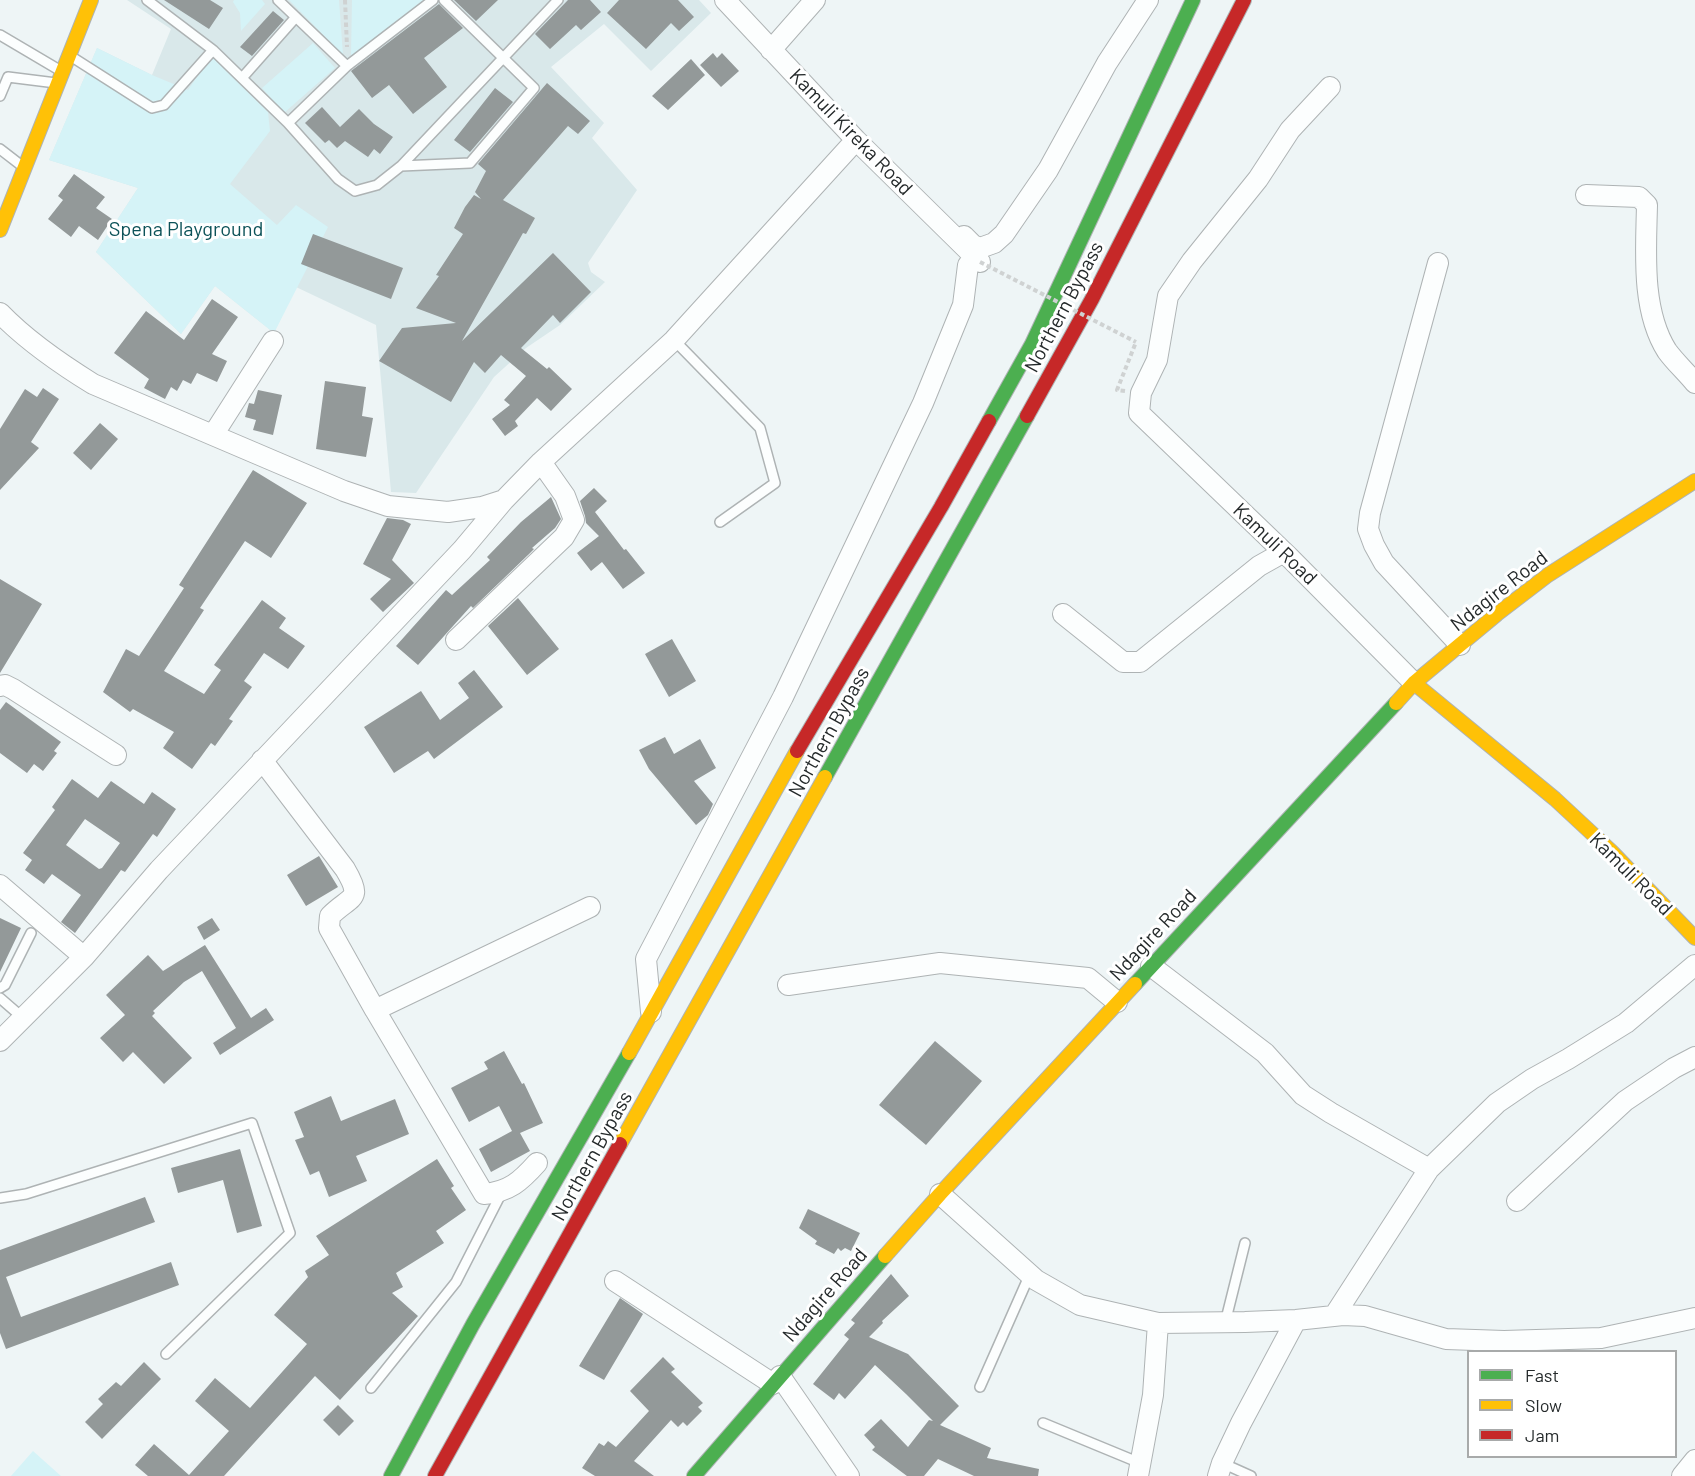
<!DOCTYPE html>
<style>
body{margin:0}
#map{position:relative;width:1695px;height:1476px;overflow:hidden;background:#eef5f6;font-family:Barlow,sans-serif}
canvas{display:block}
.legend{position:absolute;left:1467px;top:1350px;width:210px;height:108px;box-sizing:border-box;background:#fff;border:2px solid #a8aaaa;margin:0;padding:8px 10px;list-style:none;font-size:18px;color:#252a2b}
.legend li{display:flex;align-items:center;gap:12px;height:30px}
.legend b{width:30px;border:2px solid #a8aaaa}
</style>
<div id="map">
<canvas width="1695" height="1476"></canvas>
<ul class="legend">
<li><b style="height:8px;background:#4caf50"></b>Fast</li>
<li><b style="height:8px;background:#ffc107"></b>Slow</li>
<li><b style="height:8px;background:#c62828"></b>Jam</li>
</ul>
</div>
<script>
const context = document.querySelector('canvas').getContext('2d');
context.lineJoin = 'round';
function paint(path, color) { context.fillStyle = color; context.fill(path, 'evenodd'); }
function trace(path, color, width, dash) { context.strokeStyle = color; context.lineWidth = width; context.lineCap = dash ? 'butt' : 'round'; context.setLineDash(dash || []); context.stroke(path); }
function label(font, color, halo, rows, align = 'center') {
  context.font = font + ' Barlow,sans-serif'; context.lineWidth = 6; context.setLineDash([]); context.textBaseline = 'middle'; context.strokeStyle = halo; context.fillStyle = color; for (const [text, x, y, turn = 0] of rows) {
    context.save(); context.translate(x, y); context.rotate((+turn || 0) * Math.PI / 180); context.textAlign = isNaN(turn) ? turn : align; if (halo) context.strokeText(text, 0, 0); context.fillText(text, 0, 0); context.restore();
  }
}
const built = new Path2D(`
 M127,0H699L711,13L651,71L604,24L551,67L604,123L592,138L637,190L588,263L591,272L605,282L560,325L526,348L494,377L416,493L391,492L376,325L296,287L274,333L215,286L181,334L96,252L138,188L49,160L97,48L152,75L171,29Z`);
const green = new Path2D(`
 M234,0H262L265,4L241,31L240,13L233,2Z
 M289,0H339L343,55Z
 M352,0H426L351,56Z
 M313,43L335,68L284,113L262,88Z
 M97,48L152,75L188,90L211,56L268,112L270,131L230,184L277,225L296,205L328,227L274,333L215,286L181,334L96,252L138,188L49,160Z
 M33,1451L61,1476H11Z`);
const building = new Path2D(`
 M164,0H210L223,8L209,29Z
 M454,0H498L476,21Z
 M568,0H590L601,12L581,30L576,25L550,49L535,34Z
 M619,0H678L694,17L679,31L671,23L646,49L607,13Z
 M439,4L463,28L424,58L447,87L413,114L389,85L372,98L351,71Z
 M273,11L284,20L252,56L240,47Z
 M713,53L717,58L722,53L739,71L721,87L700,65Z
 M691,59L705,75L668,110L652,96Z
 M547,83L590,121L578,134L568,126L503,200L535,218L526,234L523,233L462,341L553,253L591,292L560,323L553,315L521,348L547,369L549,367L572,389L551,411L537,398L515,421L518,426L505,436L492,419L510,405L504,400L526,376L501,355L485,373L474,362L451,402L379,361L402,328L456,323L416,308L439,276L436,275L463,234L454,228L465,207L474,195L481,199L475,192L486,171L478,164Z
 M495,88L513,102L470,152L454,140Z
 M322,107L340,127L359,109L374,124L393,137L380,154L374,149L368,157L345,141L337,148L329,140L325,143L305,123Z
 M74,174L105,197L96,208L112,219L98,240L79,226L71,237L48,219L63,200L58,196Z
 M313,234L403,268L391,299L301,264Z
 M212,299L238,317L212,354L227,361L217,382L197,373L191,384L183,380L177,391L171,387L165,399L144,388L149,379L114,353L146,311L184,340Z
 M325,381L366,387L362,416L373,418L366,457L316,449Z
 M43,388L59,399L31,442L39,448L0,490V429L25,389L37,397Z
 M258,390L282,395L273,435L253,430L256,420L245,417L249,403L254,404Z
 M100,423L118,439L91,470L73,453Z
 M253,470L307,503L271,558L245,541L200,608L204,610L164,671L204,694L221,670L214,665L262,600L286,618L279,628L305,646L288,669L264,653L244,681L252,687L229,719L233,721L215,746L211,743L192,769L163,748L174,732L133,709L130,712L103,692L126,649L139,656L184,588L179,585Z
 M594,488L607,501L595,512L624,550L626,549L645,573L623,589L602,562L591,571L577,553L599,536L586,523L585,516L580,501Z
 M551,497L561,519L555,528L532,548L534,549L528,555L473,608L471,606L418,665L396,646L446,590L452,595L490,560L487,557L521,522Z
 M387,518L403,520L411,524L392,560L414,583L383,612L370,599L391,579L363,564Z
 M0,579L42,604L0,673Z
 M518,598L559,649L527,675L488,626Z
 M672,639L696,681L669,697L645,654Z
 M474,670L503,707L434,759L428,751L394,773L364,727L421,691L440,720L469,698L458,683Z
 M6,702L61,742L54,751L57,753L43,771L34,764L27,773L0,753V710Z
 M665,737L674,754L700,739L716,768L694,781L713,804L708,815L696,825L649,769L639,750Z
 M72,779L98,798L111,781L144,804L152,792L176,809L157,837L153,834L125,872L121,870L75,933L61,922L81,895L52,874L44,884L25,870L32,860L23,853L55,810L52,807ZM85,819L120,843L102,868L99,869L66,845Z
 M319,856L338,887L306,906L287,875Z
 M0,918L21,928L0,972Z
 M212,918L220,930L204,940L197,927Z
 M205,945L251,1018L266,1008L274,1020L220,1055L213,1043L236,1028L202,971L184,982L153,1011L155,1013L152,1016L192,1058L164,1084L133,1052L123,1062L100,1038L125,1015L106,995L148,955L163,971Z
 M935,1041L982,1081L926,1145L879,1105Z
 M504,1051L522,1084L524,1083L543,1123L520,1133L530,1151L491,1172L479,1149L512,1131L499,1106L469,1122L451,1088L488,1069L484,1062Z
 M331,1096L341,1121L395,1099L409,1134L356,1156L367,1181L329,1197L319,1171L310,1175L295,1140L304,1137L294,1112Z
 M240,1149L262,1226L237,1233L223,1180L178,1193L171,1168Z
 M437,1159L454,1186L451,1188L466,1210L436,1231L444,1243L396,1273L403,1287L392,1293L418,1316L340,1400L315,1376L224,1476H148L135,1465L154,1444L189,1475L229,1431L195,1401L215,1378L250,1408L307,1344L274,1315L308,1277L305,1271L329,1255L316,1236Z
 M145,1197L155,1222L6,1277L21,1317L171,1262L179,1285L6,1349L0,1333V1250Z
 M808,1209L860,1233L851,1251L845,1248L841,1251L838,1248L834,1254L815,1244L817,1241L799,1228Z
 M891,1274L909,1296L882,1321L883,1323L869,1337L908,1354L959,1406L940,1425L991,1448L987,1458L1039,1469L1038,1476H974L938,1459L924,1476H907L872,1450L875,1447L864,1435L881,1419L908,1447L929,1420L933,1421L906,1394L875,1365L845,1399L839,1393L834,1400L813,1384L849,1339L844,1335L855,1323L851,1320Z
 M620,1298L643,1314L604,1380L579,1366Z
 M663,1357L675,1369L671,1372L703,1403L698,1407L702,1411L687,1426L683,1422L678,1427L671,1420L634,1461L654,1476H595L582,1468L599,1443L604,1446L608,1441L616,1447L649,1411L630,1391Z
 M144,1362L161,1379L102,1439L85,1422L103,1404L98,1399L116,1382L121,1386Z
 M338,1405L354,1421L339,1436L323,1420Z`);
const path = new Path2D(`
 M345,0L347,47
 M1125,391L1117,390L1136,342`);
const lane = new Path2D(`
 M147,0L213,50L288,123L338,179L355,191L377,185L401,166L470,163L534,88L444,0
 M278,0L347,66L433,0
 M0,35L61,71
 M72,57L152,108L164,105L213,50
 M242,78L296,17
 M0,96L8,77L56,83
 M288,123L347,66
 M0,149L22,166
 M401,166L558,0
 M674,340L760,428L775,483L720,522
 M0,988L5,985L31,933
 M0,998L23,1018
 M0,1198L26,1194L252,1123L290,1233L166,1354
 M1225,1323L1245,1243
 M980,1387L1030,1274
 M371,1388L456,1282L502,1192
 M1043,1423L1140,1463
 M1222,1463L1251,1476`);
const street = new Path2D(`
 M725,0L856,140L980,262
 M771,50L815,0
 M1330,87L1290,130L1258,179L1192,261L1168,296L1157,360L1141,393L1139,413L1291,559L1414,683
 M1586,195L1639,197L1647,205C1646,251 1641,310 1667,351C1675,362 1686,372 1695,383
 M964,236L973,245L980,248L994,243L1004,234L1048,170L1107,63L1148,0
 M1438,263L1370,513L1368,529L1374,545L1384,563L1460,645
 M0,313C27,341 59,363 93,384L344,491L388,506L448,512L482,507L504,500
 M213,435L273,341
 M1063,614L1123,662H1140L1259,566L1284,552
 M456,640L564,537L574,520L565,496L541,462
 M0,686L5,685L13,689L116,755
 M262,760L345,869C364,901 351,895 330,916L329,928L375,1010L590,907
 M0,885L84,957
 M1151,966L1265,1053L1303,1095L1331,1113L1429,1169L1497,1103L1532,1079L1568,1059L1626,1023L1695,965
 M788,985L940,963L1088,978L1117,1002
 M375,1010L484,1194C509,1192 521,1181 537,1163
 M651,1012L646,959L783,697L923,403L963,305L968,265L975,257
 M0,1041L84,957L159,870L462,550L504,500L541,462L674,340L856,140
 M940,1194L1036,1280L1080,1305L1158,1323L1245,1322L1296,1320L1343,1315L1365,1316L1446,1339L1504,1341L1601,1338L1695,1318
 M1517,1201L1625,1101L1674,1068L1695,1057
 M615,1281L773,1384
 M1334,1316L1429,1169
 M780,1376L849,1476
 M1138,1476L1153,1395L1158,1323
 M1218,1476L1222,1463L1241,1423L1296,1320
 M1682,1476L1695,1460`);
const fast = new Path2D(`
 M989,421L1032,344L1193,0
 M825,777L1027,416
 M1135,984L1396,703
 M391,1476L473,1324L629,1053
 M694,1476L885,1256`);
const slow = new Path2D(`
 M0,230L91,0
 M1414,683L1555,799L1612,852L1695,938
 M1396,703L1414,683L1497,614L1548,575L1695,481
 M629,1053L797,751
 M620,1144L825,777
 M885,1256L940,1194L1135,984`);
const jam = new Path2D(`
 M1027,416L1092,299L1244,0
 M797,751L941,507L989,421
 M435,1476L620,1144`);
const pathBridge = new Path2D(`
 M980,262L1136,342`);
const streetNames = [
 ["Kamuli Kireka Road",851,132,46],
 ["Northern Bypass",1064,307,-62],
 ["Kamuli Road",1275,544,44],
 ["Ndagire Road",1499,591,-38],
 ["Northern Bypass",829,732,-61],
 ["Kamuli Road",1631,874,45],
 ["Ndagire Road",1153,935,-47],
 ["Northern Bypass",592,1156,-61],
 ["Ndagire Road",825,1295,-49]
];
const parkNames = [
 ["Spena Playground",186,229]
];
paint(built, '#d9e8ea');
paint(green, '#d5f3f7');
paint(building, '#939999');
trace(lane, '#aeb3b4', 12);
trace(street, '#aeb3b4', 22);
trace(fast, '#aeb3b4', 16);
trace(slow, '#aeb3b4', 16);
trace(jam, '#aeb3b4', 16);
trace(path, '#cfd2d2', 4, [4.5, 3]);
trace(lane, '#fcfefe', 9);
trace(street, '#fcfefe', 20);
trace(fast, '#4caf50', 14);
trace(slow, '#ffc107', 14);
trace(jam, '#c62828', 14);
trace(pathBridge, '#cfd2d2', 4, [4.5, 3]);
label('20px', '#252a2b', '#fff', streetNames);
label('20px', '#0c5258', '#fff', parkNames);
</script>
